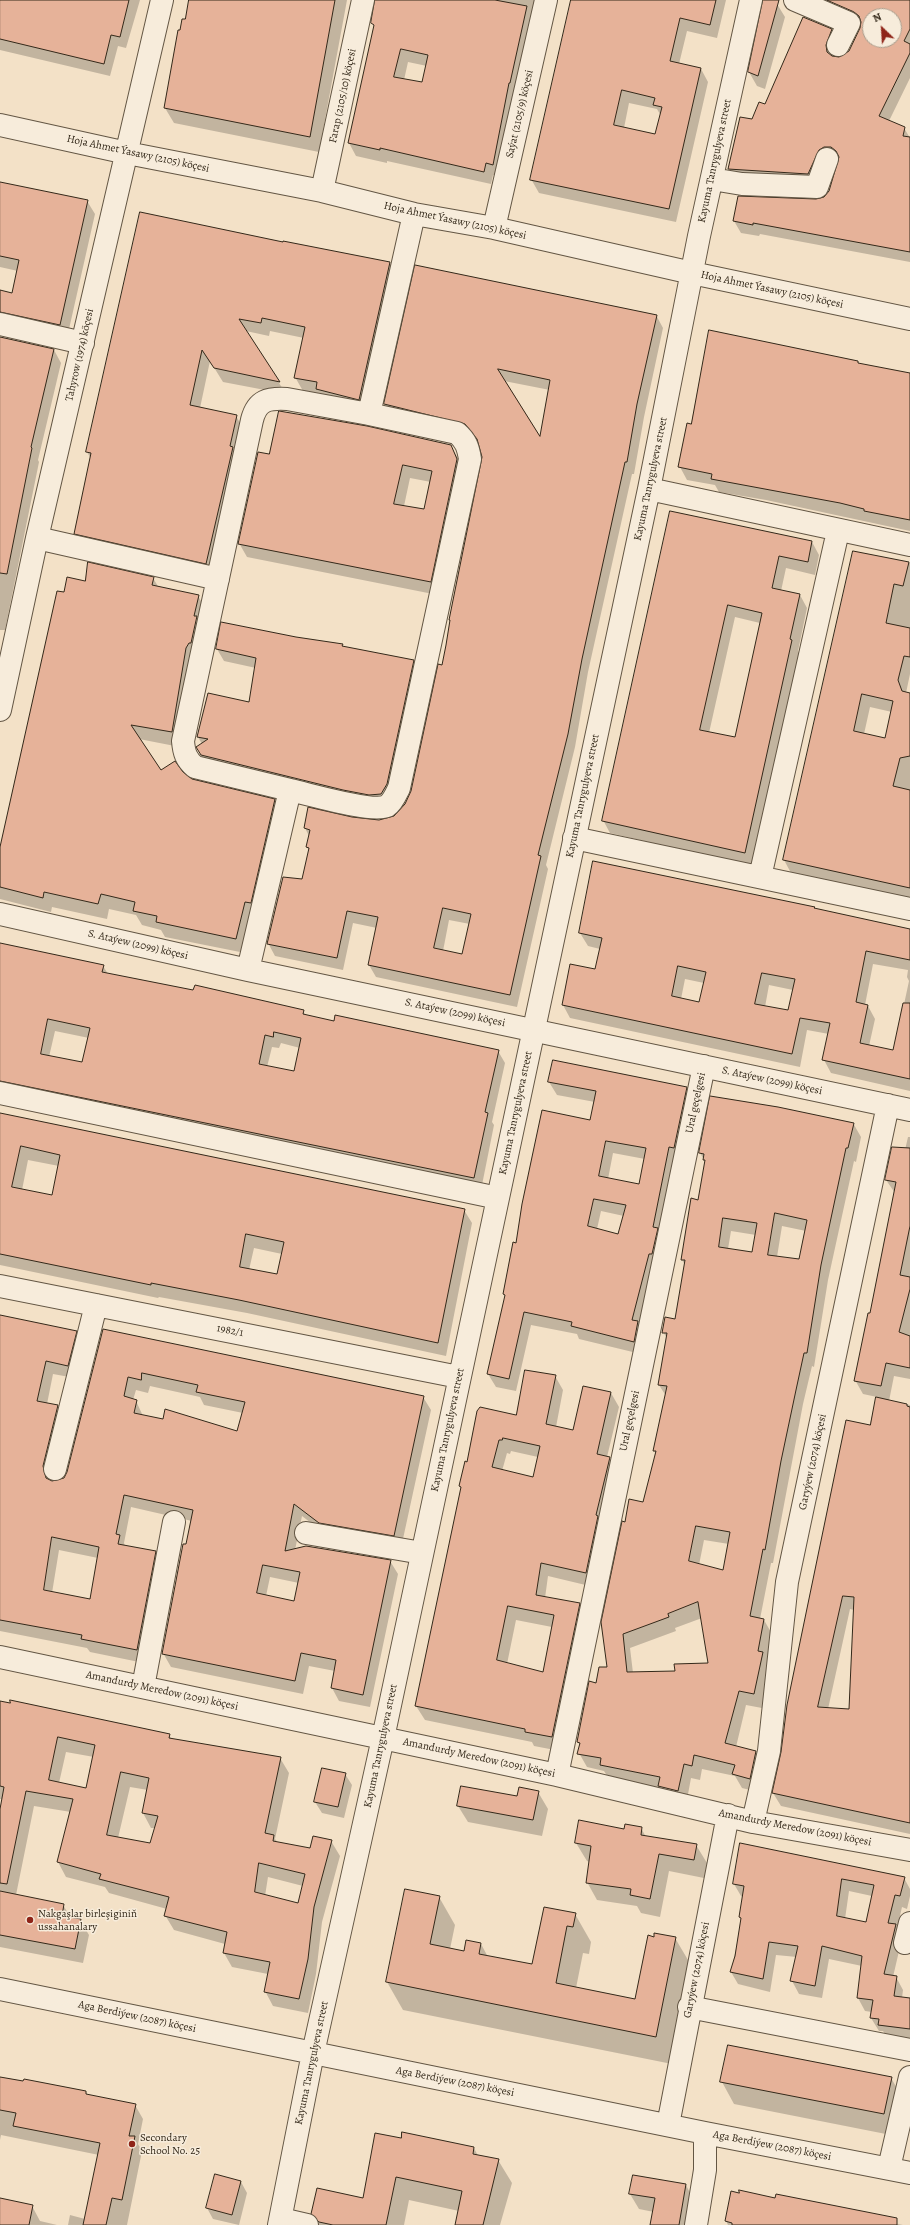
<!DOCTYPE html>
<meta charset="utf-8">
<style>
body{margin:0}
#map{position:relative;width:910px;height:2225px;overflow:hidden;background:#f3e1c7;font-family:Alegreya,serif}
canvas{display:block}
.north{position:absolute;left:862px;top:8px;width:40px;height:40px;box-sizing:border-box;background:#f7ecdb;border:1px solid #a99e8d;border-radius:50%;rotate:335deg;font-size:11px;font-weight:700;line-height:16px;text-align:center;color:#332819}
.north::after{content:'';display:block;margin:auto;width:14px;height:18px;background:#8f2418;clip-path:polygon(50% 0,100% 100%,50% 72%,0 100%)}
</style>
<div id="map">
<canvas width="910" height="2225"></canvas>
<div class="north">N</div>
</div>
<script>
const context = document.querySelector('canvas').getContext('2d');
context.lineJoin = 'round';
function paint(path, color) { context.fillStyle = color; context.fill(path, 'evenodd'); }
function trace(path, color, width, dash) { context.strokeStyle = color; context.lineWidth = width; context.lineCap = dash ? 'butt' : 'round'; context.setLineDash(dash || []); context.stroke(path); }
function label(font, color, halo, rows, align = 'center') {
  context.font = font + ' Alegreya,serif'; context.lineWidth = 3; context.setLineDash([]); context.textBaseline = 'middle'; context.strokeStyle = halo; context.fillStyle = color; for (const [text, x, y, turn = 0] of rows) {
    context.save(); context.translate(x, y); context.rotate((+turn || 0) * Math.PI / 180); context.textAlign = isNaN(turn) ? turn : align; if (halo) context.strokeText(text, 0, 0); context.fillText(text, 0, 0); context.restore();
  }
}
const shadow = new Path2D(`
 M0,0H140L126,48L118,46L110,76L0,50Z
 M190,0H347L319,152L174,123L165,108Z
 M376,0H539L500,177L493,175L491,184L387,161V163L356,156L349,143L375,25ZM408,62L427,66L423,84L404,80Z
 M572,0H726L717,38L687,31L679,64L701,69L708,82L676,222L539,193L531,179ZM629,103L657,109L661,116L656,135L624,128Z
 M764,0L777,4L785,17L765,89L757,86L749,72Z
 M817,0H910V78L889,121L904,128L910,138V262L760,234L759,236L741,233L734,221L824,198L830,192L839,159L832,158L815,186L736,181L729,169L752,120L831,30L838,42L833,57L838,58L850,51L862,25L820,6ZM831,1L864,17L863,18L831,4ZM870,16H894V40H870Z
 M0,185L87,201L95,214L67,338L0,328V291L13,294L18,271L0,267Z
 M284,244L390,263L397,276L367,412L320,394L303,391L295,377L304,338L270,331L269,336L246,331L286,394L223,382L210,361L200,408L236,416L244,430L214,576L83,547L75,533L91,459L87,452Z
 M416,267L656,315L663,328L644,417L634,474H632L588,672L575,747L546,865L548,869L517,1007L376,977L369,965L377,928L353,923L343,970L275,956L268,943L303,880L309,851L307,847L309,836L305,828L309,808L352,818L382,821L390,819L399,814L411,794L442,666L451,622L450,620L483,462L480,444L473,436L392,417L385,404ZM504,381L550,390L541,439ZM449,920L470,924L463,955L443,951Z
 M0,338L54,350L61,363L38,460L39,462L5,630H0Z
 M858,362L859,364L910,374V531L766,500L719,492L715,485L687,480L680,467L692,425Z
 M450,445L461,463L438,595L247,557L239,543L270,455ZM410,478L431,482L425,510L404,506Z
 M671,512L812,542L819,555L815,575L786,568L781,591L800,595L807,608L798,651L799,653L752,866L610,833L603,820ZM735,617L760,623L735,739L709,733Z
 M854,552L910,563V674L906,693L910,694V900L791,873L784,860ZM870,707L892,712L886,739L864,734Z
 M153,578L159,588L198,596L207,611L180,747L139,739L161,772L182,773L191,780L274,800L283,815L245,953L165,937L161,930L142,925L136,915L109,909L107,919L52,907L51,912L0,899V851L65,594L85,582Z
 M296,638L342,645L344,647L413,660L420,673L388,806L207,764L199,752L202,744L198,737L249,703L256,668L224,661L217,649Z
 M814,908L815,910L910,931V1091L831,1073L824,1060L829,1034L807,1030L800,1067L570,1018L563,1005L571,965L596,970L600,949L588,946L580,933ZM873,964L908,970L907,977L909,981L894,1051L869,1046L875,1019L868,1006L865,1005ZM685,979L704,983L700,1003L681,999ZM769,985L793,990L789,1012L765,1007Z
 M0,944L103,966L108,974L303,1011L306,1016L335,1022L498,1051L505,1063L492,1122L494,1125L481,1190L0,1091ZM55,1031L89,1038L82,1063L49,1057ZM281,1043L300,1048L295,1073L267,1067L272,1047L279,1048Z
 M549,1082L686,1088L694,1101L641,1354L579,1339L577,1334L531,1325L516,1391L496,1387L488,1374L506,1297L504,1294L517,1244L591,1121L595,1102L557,1095ZM613,1153L645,1159L639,1185L608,1179ZM601,1211L624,1216L619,1235L597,1229Z
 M0,1115L464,1210L472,1223L446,1356L247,1313L159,1297L158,1298L0,1265ZM28,1160L59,1166L53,1196L22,1190ZM254,1248L282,1254L278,1276L249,1270Z
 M853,1123L861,1137L856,1162L854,1161L828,1280L814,1367L812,1366L803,1404L773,1563H771L760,1619L764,1620L772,1634L767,1660L770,1667L762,1708L746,1705L736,1747L756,1752L764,1766L758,1792L742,1788L735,1776L702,1769L700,1780L691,1778L686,1805L609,1779L604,1771L587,1767L579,1753L580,1746L578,1742L597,1684L608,1668L625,1523L643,1503L656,1454L654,1451L666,1396L659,1385L667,1338L663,1332L676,1320L685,1265L682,1260L699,1201L706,1163L700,1153ZM782,1226L806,1231L800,1261L777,1257ZM731,1231L756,1235L753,1253L728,1249ZM704,1540L729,1544L724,1571L699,1565ZM702,1618L709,1664L676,1672L633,1673L630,1648L676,1631L675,1628Z
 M908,1137H910V1379L894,1376L889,1401L910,1405V1834L781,1806L773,1793L877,1397L863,1394L855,1380L871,1314L895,1193L886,1180L905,1150ZM850,1609L854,1610L850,1710L828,1709Z
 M0,1316L76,1332L84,1345L75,1378L53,1374L47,1404L58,1406L65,1419L50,1481L52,1482L64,1479L68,1472L104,1330L423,1397L431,1410L401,1548L328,1536L302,1516L295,1550L390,1561L398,1574L370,1707L339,1701L332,1688L335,1671L309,1666L303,1694L171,1667L163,1653L192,1521L131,1507L124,1543L125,1546L155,1552L163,1566L144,1663L90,1652L87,1648L0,1631ZM150,1386L200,1397L204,1405L243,1413L238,1432L143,1416L136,1401L133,1400L136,1390L148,1393ZM59,1550L98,1558L90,1600L52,1593ZM270,1577L299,1583L294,1602L266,1596Z
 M555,1376L563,1390L556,1427L574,1431L611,1393L619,1407L607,1457L617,1472L594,1587L548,1576L545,1598L579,1604L587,1618L560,1751L534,1746L532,1742L425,1720L416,1706L462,1490L460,1486L467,1463ZM511,1451L538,1457L534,1478L502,1471L507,1453L510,1454ZM516,1620L552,1627L543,1673L507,1664Z
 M0,1702L169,1735L172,1740L280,1758L289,1773L275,1839L278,1843L310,1850L331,1841L340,1856L322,1922L316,1974L308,2013L273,2006L265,1991L268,1974L232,1967L224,1953L225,1944L174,1930L165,1915L167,1909L109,1893L105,1887L66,1877L58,1862L71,1812L34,1806L16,1895L63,1905L71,1918L80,1920L89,1935L83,1963L0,1947V1814L3,1799H0ZM66,1752L94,1757L87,1789L59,1783ZM130,1787L148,1790L143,1813L151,1828H155L151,1845L118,1838ZM268,1877L303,1886L298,1904L265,1896Z
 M345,1774L352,1785L344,1818L322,1813L315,1802Z
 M538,1792L548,1809L542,1836L468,1822L458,1806L518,1798Z
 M641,1828L646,1837L696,1845L707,1863L704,1878L669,1871L660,1917L641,1913L637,1906L597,1900L587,1882L590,1862L587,1861L576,1843L625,1830Z
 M741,1844L904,1878L910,1889V1896L907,1909L902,1907L897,1929L902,1938L893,1977H896L903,1990L902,1998L910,1999V2045L887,2037L883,2031H879L871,2018L872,2012L865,2011L858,1998L862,1966L829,1959L822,1998L799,1994L792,1981L797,1957L776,1955L770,1992L738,1984L731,1972L742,1920L740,1917L743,1897L741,1896L734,1884ZM849,1891L872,1896L866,1924L845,1919Z
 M406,1890L439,1897L455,1925L450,1949L464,1952L481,1944L488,1957L532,1966L575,1914L591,1942L589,1954L583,1953L576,1988L636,2001L654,1938H675L691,1965L672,2064L403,2010L387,1982Z
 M0,2077L86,2092L87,2095L135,2105L143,2119L138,2144L142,2151L127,2225H68L70,2215L85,2219L99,2155L1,2135L0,2140Z
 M891,2078L904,2100L896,2136L734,2104L722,2082Z
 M402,2140L474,2148L478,2156L498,2160L512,2183L500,2225H456L459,2211L409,2200L404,2225H319L312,2213L364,2199Z
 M241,2182L247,2193L239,2225L213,2219L207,2208Z
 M686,2185L694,2201L690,2225H651L654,2212L639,2209L630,2194Z
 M0,2199L32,2206L40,2221L57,2225H0Z
 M726,2221H883L903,2225H728Z`);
const building = new Path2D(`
 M0,0H129L120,37L111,35L104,64L0,39Z
 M189,0H335L310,137L164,108L178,30H180L182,19H185Z
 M375,0H495L527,6L510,83H509L493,165L486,163L484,172L380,148V150L348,143L374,25L371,23ZM401,49L428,55L422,82L394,77Z
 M571,0H716L710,25L680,18L670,61L701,68L669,209L530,180ZM622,90L655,98L653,105L662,107L655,134L614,125Z
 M763,0H779L758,76L748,72Z
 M827,0H910V29L904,41L910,44V53L879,116L905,127L903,136L910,137V252L753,223V225L733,221L738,196L816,199L824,197L829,191L839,157L836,151L831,147H824L819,150L808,174L728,169L740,117L752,119L759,102L765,104L803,17L832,29L826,45L827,52L832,56L839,57L849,51L860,28L861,22L859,16L854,12ZM870,16H894V40H870Z
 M0,182L88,200L60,325L0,312V290L12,293L19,260L0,256Z
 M140,212L283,242V241L390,262L359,400L316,389L317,382L294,378L305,327L262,318L261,323L239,319L280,382L214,368L202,350L190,405L237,415L230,446L233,447L206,564L74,534L91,453L86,452Z
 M415,265L657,315L637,404L627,462H625L582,659L568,734L538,855L541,856L510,995L368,965L378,917L347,911L337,958L267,944L283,877L302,879L309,848L306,847L310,830L304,828L308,807L352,817L379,820L394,816L405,804L411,791L438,664L442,665L446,645L450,620H449L482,457L477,439L465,424L384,404ZM498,369L550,380L540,436ZM443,908L471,914L462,954L434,948Z
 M709,330L858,361V363L910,373V520L864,511V509L840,503L711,479L712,474L678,467L687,423L691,424Z
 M0,337L54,349L31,447L32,448L7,574L0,573Z
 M279,411L367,426L451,445L457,459L431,582L238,544L258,452L269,454ZM403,465L432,471L424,509L394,504Z
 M670,511L812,541L808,562L779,556L772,588L800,594L790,639L792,640L745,853L602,821ZM728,605L762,613L735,737L700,730Z
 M853,551L909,562L903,586L894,584L886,623L910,628V657L904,656L898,680L902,691L910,693V756L900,758L893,786L910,790V888L783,860ZM862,694L893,701L885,738L854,731Z
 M88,562L154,577L152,585L199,595L194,616H197L191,643H189L186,648L172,732L131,725L161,770L175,761L183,772L192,779L275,799L251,903L245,902L236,939L156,922L157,916L133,911L135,902L101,894L98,904L44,892L43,898L0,887V847L57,591L64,592L67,577L85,581Z
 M221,622L296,637L343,644L342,646L414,660L387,784L381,794L369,795L343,790L201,755L196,747L208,739L197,737L208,693L249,702L256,658L216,649Z
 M593,861L815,907L814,908L910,929V960L866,951L856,1002L868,1005L860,1043L893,1050L903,1003H910V1079L822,1060L830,1023L800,1018L792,1054L562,1005L570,964L595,969L602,938L579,933ZM678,966L706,972L699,1002L672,996ZM762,973L795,979L788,1010L755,1004Z
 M0,943L104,965L102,972L193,990L195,985L304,1010L303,1014L334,1021L335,1015L499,1050L485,1112L488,1113L474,1178L0,1081ZM48,1019L90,1028L82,1062L41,1054ZM274,1032L301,1038L294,1071L259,1064L265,1035L273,1037Z
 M553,1060L687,1087L674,1148L669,1147L653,1227L658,1228L652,1254H649L632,1320L638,1321L634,1342L571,1326L572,1322L524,1312L509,1379L487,1374L505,1295L503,1294L513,1242L516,1243L522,1204L542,1110L590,1120L596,1091L548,1082ZM606,1141L646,1148L639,1184L599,1176ZM594,1199L626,1205L618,1234L588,1226Z
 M710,1096L778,1107L854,1123L848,1148H846L821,1265L807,1353H804L796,1390L781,1461L765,1550L763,1549L750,1616L764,1619L758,1651L763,1652L754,1694L739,1691L725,1743L756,1751L750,1779L732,1774L735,1765L694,1755L692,1766L684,1764L678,1791L658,1786L660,1777L600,1765L601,1758L577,1754L580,1743L577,1742L589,1681L596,1683L599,1667H607L601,1622L622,1521L625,1522L629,1499L643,1502L656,1451H653L667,1386L658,1385L667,1333H662L665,1317L675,1319L685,1260H681L691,1198L698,1200L705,1160H703L704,1154L699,1153ZM775,1213L807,1220L799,1259L768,1255ZM723,1218L757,1223L752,1252L719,1247ZM696,1526L730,1532L723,1570L689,1561ZM698,1602L708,1663L674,1664L675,1671L627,1672L623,1634L669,1617L668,1614Z
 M0,1113L465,1209L438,1343L239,1300L151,1283V1285L0,1254ZM21,1146L60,1155L52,1195L12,1187ZM246,1234L284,1242L277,1274L240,1267Z
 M892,1147L910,1148V1226L900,1275L910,1277V1289L899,1332L910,1336V1368L886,1363L881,1386L854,1381L868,1313H870L896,1182L885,1180Z
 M0,1315L77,1331L68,1366L46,1361L37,1401L58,1405L43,1466L46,1478L52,1481L64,1478L67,1472L103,1329L424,1396L394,1536L319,1523L294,1504L285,1551L306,1546L391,1560L363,1695L331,1688L336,1660L301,1653L295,1681L162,1654L183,1544H186L193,1510L124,1495L116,1534L120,1535L118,1544L156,1551L137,1650L81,1639L82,1635L0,1620ZM142,1373L198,1385L196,1392L245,1402L237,1431L165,1409L163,1419L134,1413L137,1400L124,1396L128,1377L141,1380ZM52,1537L99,1547L90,1599L44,1590ZM263,1565L300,1572L294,1601L257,1593Z
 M525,1370L556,1375L546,1424L573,1430L583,1386L611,1392L597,1454L610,1457L596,1515L598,1516L586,1573L541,1563L536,1595L580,1603L552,1737L525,1732V1729L415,1706L461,1487L459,1486L465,1461L467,1462L477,1411L480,1407L516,1415ZM503,1438L540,1446L533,1477L492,1467L499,1440H502ZM508,1606L554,1615L543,1672L497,1660Z
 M876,1397L907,1404V1406L910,1407V1823L772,1793L781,1752L787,1705L846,1420L870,1425ZM843,1596L854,1597L849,1709L818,1707Z
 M10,1700L170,1734L169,1738L281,1757L265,1833L274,1835L273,1841L310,1848L313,1836L332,1840L314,1907L308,1959L299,1999L264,1992L270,1962L223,1953L227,1932L164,1916L169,1897L99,1879L101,1874L57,1862L73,1799L26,1791L7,1884L0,1883V1809L4,1787L0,1786V1701L10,1703ZM58,1737L95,1745L86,1788L49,1780ZM121,1772L149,1778L142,1813L158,1816L150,1843L107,1835ZM259,1863L305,1874L298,1903L255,1892Z
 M322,1768L346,1773L338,1807L314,1802Z
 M461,1786L517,1796L519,1787L539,1791L533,1820L457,1806Z
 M579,1820L624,1829L625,1824L642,1827L641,1835L697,1844L694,1860L659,1854L650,1899L630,1895L631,1889L586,1883L591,1846L575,1843Z
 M740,1843L905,1877L900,1896L895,1895L888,1923L896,1924L884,1974L897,1976L894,1996L910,1998V2029L878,2025L879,2019L870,2018L873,2000L857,1998L862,1956L822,1946L815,1986L790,1981L798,1946L769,1942L763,1979L730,1972L735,1956L741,1918L739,1917L744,1886L733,1884ZM842,1879L874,1885L866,1922L837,1916Z
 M405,1889L440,1896L430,1944L464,1951L466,1940L481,1943L479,1954L532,1964L544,1907L576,1913L573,1927L567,1926L556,1983L635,1999L648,1935L654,1937V1933L676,1937L656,2037L386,1982Z
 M0,1891L64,1904L62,1916L81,1919L75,1949L0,1935Z
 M728,2045L892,2077L884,2114L720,2082Z
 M0,2077L23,2081L24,2079L86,2091V2094L136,2104L129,2136H135L122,2200L112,2198L106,2225H83L100,2143L13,2126L16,2113L0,2110Z
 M402,2132L474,2147L473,2154L499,2159L483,2225H455L462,2191L396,2177L386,2225H333L319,2222L311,2214L317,2188L363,2198L375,2133L401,2138Z
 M215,2174L241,2181L232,2215L206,2208Z
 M633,2175L686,2184L679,2225H650L655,2198L629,2194Z
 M739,2190L775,2198L776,2194L897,2218V2225H732V2223L725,2221L731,2191L739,2193Z
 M0,2198L33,2205L29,2225H0Z`);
const minor = new Path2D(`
 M795,0L849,23L838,45
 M0,125L127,153L322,191L414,214L494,228L692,273L910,319
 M712,179L742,184L817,187L827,159
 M322,191L363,0
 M494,228L546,0
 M0,324L83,343
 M649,489L910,545
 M37,538L218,579
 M0,710L37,538L162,0
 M290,790C309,794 372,813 387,806C393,802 396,794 399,788L470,459C468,447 466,441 457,433L369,414
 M574,838L910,909
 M760,877L838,531
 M0,914L248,970L910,1110
 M248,970L290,790L195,767C186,759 184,753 183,741L252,420C257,400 268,398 287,399L369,414L414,214
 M0,1093L498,1198
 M0,1286L459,1377
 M55,1469L96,1305
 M306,1533L422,1553
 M0,1657L557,1775L753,1822L910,1850
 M143,1687L174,1522
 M557,1775L704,1066
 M753,1822L769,1751L787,1582L888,1105
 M905,1943L910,1923
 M0,1989L705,2133L910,2173
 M689,2007L910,2050
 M668,2125L728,1815
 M889,2168L910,2077
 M281,2219L307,2225
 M279,2225L313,2053L383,1738L649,489L699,236L751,0
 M696,2225L705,2170V2133`);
const markers = [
 [30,1920,4,"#8f2418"],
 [132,2144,4,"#8f2418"]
];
const streetNames = [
 ["Farap (2105/10) köçesi",343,96,-78],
 ["Saýat (2105/9) köçesi",520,114,-77],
 ["Hoja Ahmet Ýasawy (2105) köçesi",138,154,12],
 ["Kayuma Tanrygulyeva street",715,161,-78],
 ["Hoja Ahmet Ýasawy (2105) köçesi",455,221,12],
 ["Hoja Ahmet Ýasawy (2105) köçesi",772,290,12],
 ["Tahyrow (1974) köçesi",80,355,-77],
 ["Kayuma Tanrygulyeva street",651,479,-78],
 ["Kayuma Tanrygulyeva street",583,796,-78],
 ["S. Ataýew (2099) köçesi",138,945,13],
 ["S. Ataýew (2099) köçesi",455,1013,12],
 ["S. Ataýew (2099) köçesi",772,1081,12],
 ["Ural geçelgesi",696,1103,-78],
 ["Kayuma Tanrygulyeva street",516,1113,-78],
 ["1982/1",230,1331,11],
 ["Ural geçelgesi",630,1421,-78],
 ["Kayuma Tanrygulyeva street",448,1430,-78],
 ["Garyýew (2074) köçesi",813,1462,-78],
 ["Amandurdy Meredow (2091) köçesi",162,1691,12],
 ["Kayuma Tanrygulyeva street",381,1746,-78],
 ["Amandurdy Meredow (2091) köçesi",479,1758,12],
 ["Amandurdy Meredow (2091) köçesi",795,1828,11],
 ["Garyýew (2074) köçesi",697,1970,-79],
 ["Aga Berdiýew (2087) köçesi",137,2017,12],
 ["Kayuma Tanrygulyeva street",312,2063,-78],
 ["Aga Berdiýew (2087) köçesi",455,2082,11],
 ["Aga Berdiýew (2087) köçesi",772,2146,11]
];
const poiNames = [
 ["Nakgaşlar birleşiginiň",38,1914],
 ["ussahanalary",38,1927],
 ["Secondary",140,2138],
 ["School No. 25",140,2151]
];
paint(shadow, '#0003');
paint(building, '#e6b299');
trace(building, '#332819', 1);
trace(minor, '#635644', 24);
trace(minor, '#f7ecdb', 22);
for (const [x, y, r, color] of markers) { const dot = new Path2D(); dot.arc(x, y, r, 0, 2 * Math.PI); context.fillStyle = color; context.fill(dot); trace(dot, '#f7ecdb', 1.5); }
label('11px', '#332819', '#f7ecdb', streetNames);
label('11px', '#332819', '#f7ecdb', poiNames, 'left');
</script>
